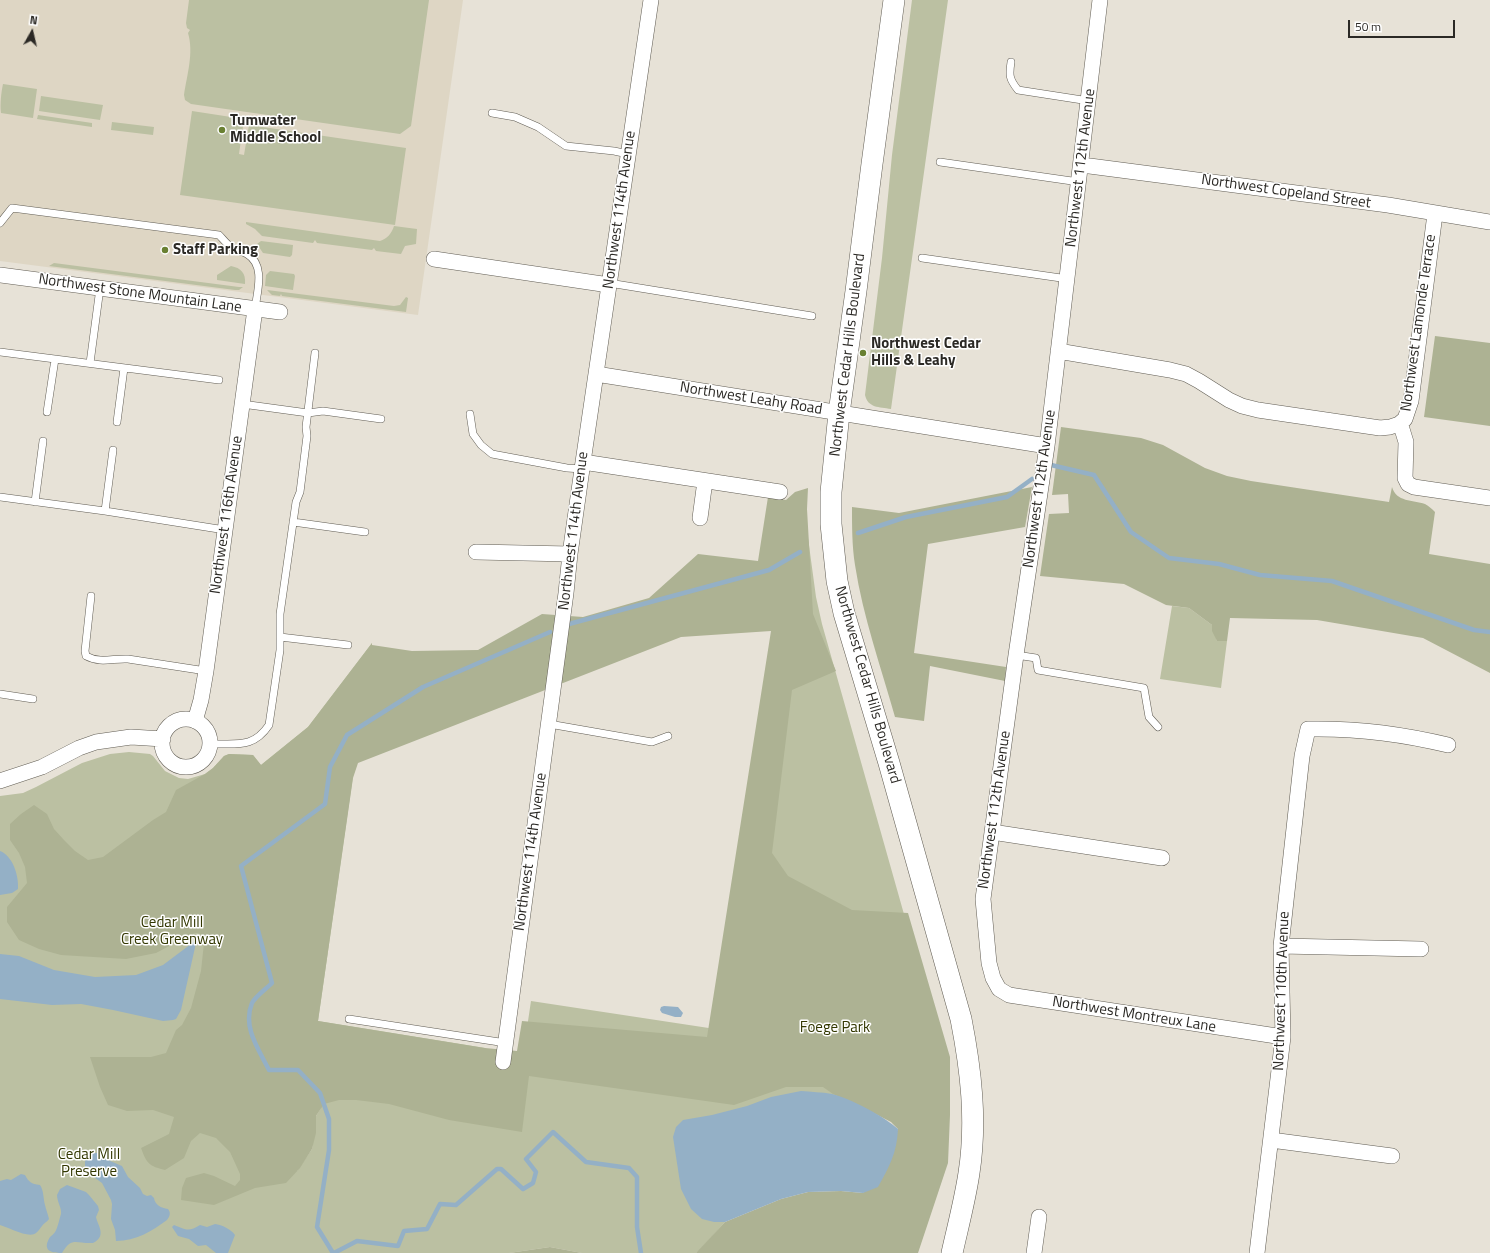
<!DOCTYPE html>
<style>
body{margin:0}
#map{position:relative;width:1490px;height:1253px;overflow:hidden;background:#e7e2d7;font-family:"Titillium Web",sans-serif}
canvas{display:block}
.north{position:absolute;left:12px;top:12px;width:40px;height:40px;-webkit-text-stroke:3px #fff;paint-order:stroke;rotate:8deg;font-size:11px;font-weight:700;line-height:16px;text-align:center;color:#2b2925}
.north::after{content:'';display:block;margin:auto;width:14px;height:18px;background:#2b2925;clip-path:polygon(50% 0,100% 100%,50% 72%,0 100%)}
.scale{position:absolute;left:1348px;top:20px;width:107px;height:18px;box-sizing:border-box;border:2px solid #2b2925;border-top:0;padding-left:5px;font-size:12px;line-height:14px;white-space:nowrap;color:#2b2925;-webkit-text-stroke:3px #fff;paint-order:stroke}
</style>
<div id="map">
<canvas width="1490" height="1253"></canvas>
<div class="north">N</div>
<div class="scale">50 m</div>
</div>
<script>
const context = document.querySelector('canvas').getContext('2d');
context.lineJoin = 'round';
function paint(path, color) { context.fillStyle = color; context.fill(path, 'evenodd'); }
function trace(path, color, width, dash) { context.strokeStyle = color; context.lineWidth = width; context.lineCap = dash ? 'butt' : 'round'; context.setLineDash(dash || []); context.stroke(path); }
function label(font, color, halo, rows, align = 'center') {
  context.font = font + ' "Titillium Web",sans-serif'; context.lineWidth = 3; context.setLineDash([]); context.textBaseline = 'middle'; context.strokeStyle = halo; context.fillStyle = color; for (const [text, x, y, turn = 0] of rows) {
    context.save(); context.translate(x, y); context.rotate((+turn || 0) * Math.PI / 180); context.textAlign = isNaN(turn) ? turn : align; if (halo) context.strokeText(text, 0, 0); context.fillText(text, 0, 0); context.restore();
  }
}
const built = new Path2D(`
 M0,0H463L418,315L0,261Z`);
const green = new Path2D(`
 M189,0H429L411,126L400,134L191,104L185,100L184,95C187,75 194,53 188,33L190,30L187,28L186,23Z
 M912,0H948L891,409C879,407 868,408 865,395L882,258L892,155Z
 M3,84L37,89L33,118L1,113C0,105 1,93 3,84Z
 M41,96L103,105L100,120L39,111Z
 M192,111L244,119L239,154L244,155L249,125L406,148L395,225L180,195Z
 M38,115L92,123V127L37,119Z
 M112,122L154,127L153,135L111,130Z
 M246,222L380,241C387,239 392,233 394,226L417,229L416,244L405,246L401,254L376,251L374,248L372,250L317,243L315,240L313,243L262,236L255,229L246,224Z
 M261,241L293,245L292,255L290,257L263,253L257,244Z
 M54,263L239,287H243L239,290H235L49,266Z
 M231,266C241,268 246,273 245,284L217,280V275Z
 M270,271L294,274L295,276L293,290L265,286L266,275Z
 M267,290L394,306L400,305L406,297L408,298L406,312L282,296L281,294L280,296L272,295Z
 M808,538L816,597L822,624L937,1031L714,1222H725L700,1250L696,1253H582L550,1247L509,1253H0V796L23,793L36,787L82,763L110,754L129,752L150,754L153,756L165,771L179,778L188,779L205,774L213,768L224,756L229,754L253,755L261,765L308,727L372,643L318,1021L485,1048L518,1088L531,1001L735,1032ZM307,1106L321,1108L316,1116L312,1149L297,1171Z
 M1172,606L1189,608L1212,625L1217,641H1227L1221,688L1160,679Z`);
const forest = new Path2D(`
 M1435,336L1490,343V426L1424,417Z
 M1061,427L1141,438L1163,445L1205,468L1227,476L1251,481L1389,502L1392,487C1396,502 1413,500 1425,504C1429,506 1432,509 1435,512L1429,554L1490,564V673L1423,638L1317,620L1230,618L1227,641H1217L1212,631V625L1189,608L1166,605L1124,584L1040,576L1049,514L1069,513L1068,494L1052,495Z
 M1032,487L1025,527L928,544L914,653L1006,667L1005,681L930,666L924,721L895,717C881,667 863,617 855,565C852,546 852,526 852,507L899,513Z
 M808,488L807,509L813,614L836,671L792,690L772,853L788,876L852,910L908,913L950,1057V1115L948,1163L918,1253H696L725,1222L781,1199L808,1192L841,1191L863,1193L898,1129L891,1122L854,1103L833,1094L823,1087H786L734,1105L529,1076L522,1132L449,1120L389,1104L356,1100H339L324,1104L316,1116V1133L312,1149L300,1168L286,1183L255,1188L214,1205L181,1200L182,1188L186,1178L204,1173L214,1176L235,1186L240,1180V1174L230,1152L216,1138L200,1133L191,1141L184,1158L165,1170C149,1166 147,1164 141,1148L169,1134L174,1117L153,1110L127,1111L108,1105L100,1087L90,1057H151L166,1053L176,1030L182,1025L191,1008L201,971L204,943L202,935L197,933L192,934L156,953L126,959L61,955L39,949L19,940L7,922V907L27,883L25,867L19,853L10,840V824L21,814L34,805L47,814L54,829L64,840L75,851L88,860L103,857L153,820L166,812L176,790L205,774L213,768L224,756L229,754L253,755L261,765L308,727L372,643V645L412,651L478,650L542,614L583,617L649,598L698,554L758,561L768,497L786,500L795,492ZM771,631L707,1037L522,1021L517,1051L485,1048L318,1021L353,778L358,763L681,637Z
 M550,1247L582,1253H509Z`);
const water = new Path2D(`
 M0,851C13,856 19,876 18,889L12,893L0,895Z
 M195,941L196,943L181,1010L176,1019L173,1020L163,1021L113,1010L81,1004L52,1005L0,999V954L19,956L54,970L95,977L136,975L163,965Z
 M664,1006L678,1007L683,1013L681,1017H675L662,1013L660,1010L661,1007Z
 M801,1091C811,1092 822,1092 832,1094C850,1098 885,1117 898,1129C897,1153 889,1167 878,1187L863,1193L841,1191L808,1192L781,1199L725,1222H714L702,1219L691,1209L681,1189L673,1137L676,1127L683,1120L712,1115L747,1106L771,1097Z
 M94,1153H98L108,1160L122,1166L128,1177L140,1188L143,1194L147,1196L151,1195L154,1198C155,1205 161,1208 168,1209C171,1213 170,1216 167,1220C152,1231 136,1241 116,1241L115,1230L111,1219L112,1204L111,1200L102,1183L87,1172L85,1169V1161Z
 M21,1174L25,1175C29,1182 31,1184 40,1185C44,1191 43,1198 45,1205C46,1210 48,1214 49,1219C47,1222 44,1223 42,1226C40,1228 39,1231 36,1233C29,1239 8,1227 0,1225V1181L7,1179L11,1180Z
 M67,1185L86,1192L89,1195L98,1206L99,1210L96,1217C98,1226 107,1236 93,1243C76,1244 72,1236 62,1253C50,1253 42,1250 50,1237C52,1235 54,1234 55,1232C57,1230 60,1217 61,1214C62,1208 57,1202 57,1195L60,1189Z
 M215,1224C222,1225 231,1229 235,1235L228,1253H216L206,1245L198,1246L189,1239L178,1236L172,1227L174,1225C186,1230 189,1232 200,1225L207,1227Z`);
const stream = new Path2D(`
 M1051,465L1094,475L1131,532L1169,558L1219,564L1260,575L1332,581L1474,630L1490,632
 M858,533L906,517L1007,497L1032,479
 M569,624L769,570L800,552
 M333,1253L317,1227L329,1150V1119L320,1093L298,1070H269C259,1050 242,1027 252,1003C256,996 266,989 272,983L241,866L325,804L330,767L347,735L423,687L550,632
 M334,1253L357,1241L398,1246L404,1231L427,1229L440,1204L456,1205L497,1169H501L523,1189L533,1183L536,1172L526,1159L553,1132L586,1162L629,1168L637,1177V1227L641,1253`);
const lane = new Path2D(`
 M1011,62C1009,75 1009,79 1018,90L1089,101
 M492,113L515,117L538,127L566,146L614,151L628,154
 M940,162L1079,182
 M0,223L12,208L219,235C223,239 228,246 233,248C237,251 242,251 247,254C266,265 257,292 255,309
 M922,258L1068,279
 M609,283L812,316
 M0,352L219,380
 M90,363L100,288
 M242,404L308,413L323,411L381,419
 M47,412L55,359
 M470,414L473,434L481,445L492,454L567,468L582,469
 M117,422L124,368
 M0,497L105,511L225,530
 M35,502L43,441
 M105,511L113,450
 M293,522L365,532
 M91,596L85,651L86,656C101,664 113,658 128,659L206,671
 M280,637L348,645
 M1016,655L1036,658L1038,670L1144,688L1149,717L1158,727
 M0,694L33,699
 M549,724L652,742L668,736
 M211,744C236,743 253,749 269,725L280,650V614L296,502L300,492L307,436L306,427L315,353
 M349,1019L506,1043`);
const street = new Path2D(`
 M1100,0L1047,446L1016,655L983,899L989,963L993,978L999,989L1009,995L1283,1037
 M1082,165L1388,205L1490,222
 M1435,214L1411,401L1405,419L1399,424L1402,429L1406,442L1405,478L1408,484L1414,487L1490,498
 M434,259L609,285
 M0,275L280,312
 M1058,351L1170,370L1186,374L1199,381L1229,400L1242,406L1258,410L1380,428L1390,427L1399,424
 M596,374L1047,446
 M583,462L780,492
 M700,518L705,481
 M476,552L570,554
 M162 743a24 24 0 1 1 48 0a24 24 0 1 1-48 0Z
 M195,721L201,700L206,671L255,309
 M0,781L42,767L79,748L96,742L131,737L163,739
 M992,832L1162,858
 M1281,946L1421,949
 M503,1062L566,593L570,554L583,462L651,0
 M1271,1140L1392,1156
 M1034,1253L1039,1217
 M1257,1253L1283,1037L1281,946L1302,756L1308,729C1355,728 1403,734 1448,745`);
const secondary = new Path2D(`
 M894,0L872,164L856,291L839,413L831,492V524L837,581L844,613L889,763L961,1019C971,1070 977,1121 969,1173C965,1200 958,1226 952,1253`);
const markers = [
 [222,130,4,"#698032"],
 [165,250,4,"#698032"],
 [863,353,4,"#698032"]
];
const poiNames = [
 ["Tumwater",230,121],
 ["Middle School",230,138],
 ["Staff Parking",173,250],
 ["Northwest Cedar",871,344],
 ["Hills & Leahy",871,361]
];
const streetNames = [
 ["Northwest 112th Avenue",1081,168,-83],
 ["Northwest Copeland Street",1286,192,8],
 ["Northwest 114th Avenue",620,210,-82],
 ["Northwest Stone Mountain Lane",140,294,8],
 ["Northwest Lamonde Terrace",1419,323,-82],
 ["Northwest Cedar Hills Boulevard",848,355,-83],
 ["Northwest Leahy Road",751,399,9],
 ["Northwest 112th Avenue",1040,489,-82],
 ["Northwest 116th Avenue",227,515,-82],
 ["Northwest 114th Avenue",574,531,-83],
 ["Northwest Cedar Hills Boulevard",867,685,74],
 ["Northwest 112th Avenue",995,810,-82],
 ["Northwest 114th Avenue",531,852,-82],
 ["Northwest 110th Avenue",1282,991,-88],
 ["Northwest Montreux Lane",1134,1015,9]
];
const parkNames = [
 ["Cedar Mill",172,923],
 ["Creek Greenway",172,940],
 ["Foege Park",835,1028],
 ["Cedar Mill",89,1155],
 ["Preserve",89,1172]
];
paint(built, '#ded6c4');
paint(green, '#bbc0a2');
paint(forest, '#adb293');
paint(water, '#94b0c6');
trace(stream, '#94b0c6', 4.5);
trace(lane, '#615d54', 8);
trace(street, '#615d54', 16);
trace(secondary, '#615d54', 22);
trace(lane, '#fff', 7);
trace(street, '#fff', 15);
trace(secondary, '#fff', 21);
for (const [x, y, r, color] of markers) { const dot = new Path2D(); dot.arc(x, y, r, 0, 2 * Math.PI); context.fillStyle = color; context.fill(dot); trace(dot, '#fff', 1.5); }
label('bold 15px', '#2b2925', '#fff', poiNames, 'left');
label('15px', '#2b2925', '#fff', streetNames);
label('15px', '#323700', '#fff', parkNames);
</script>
